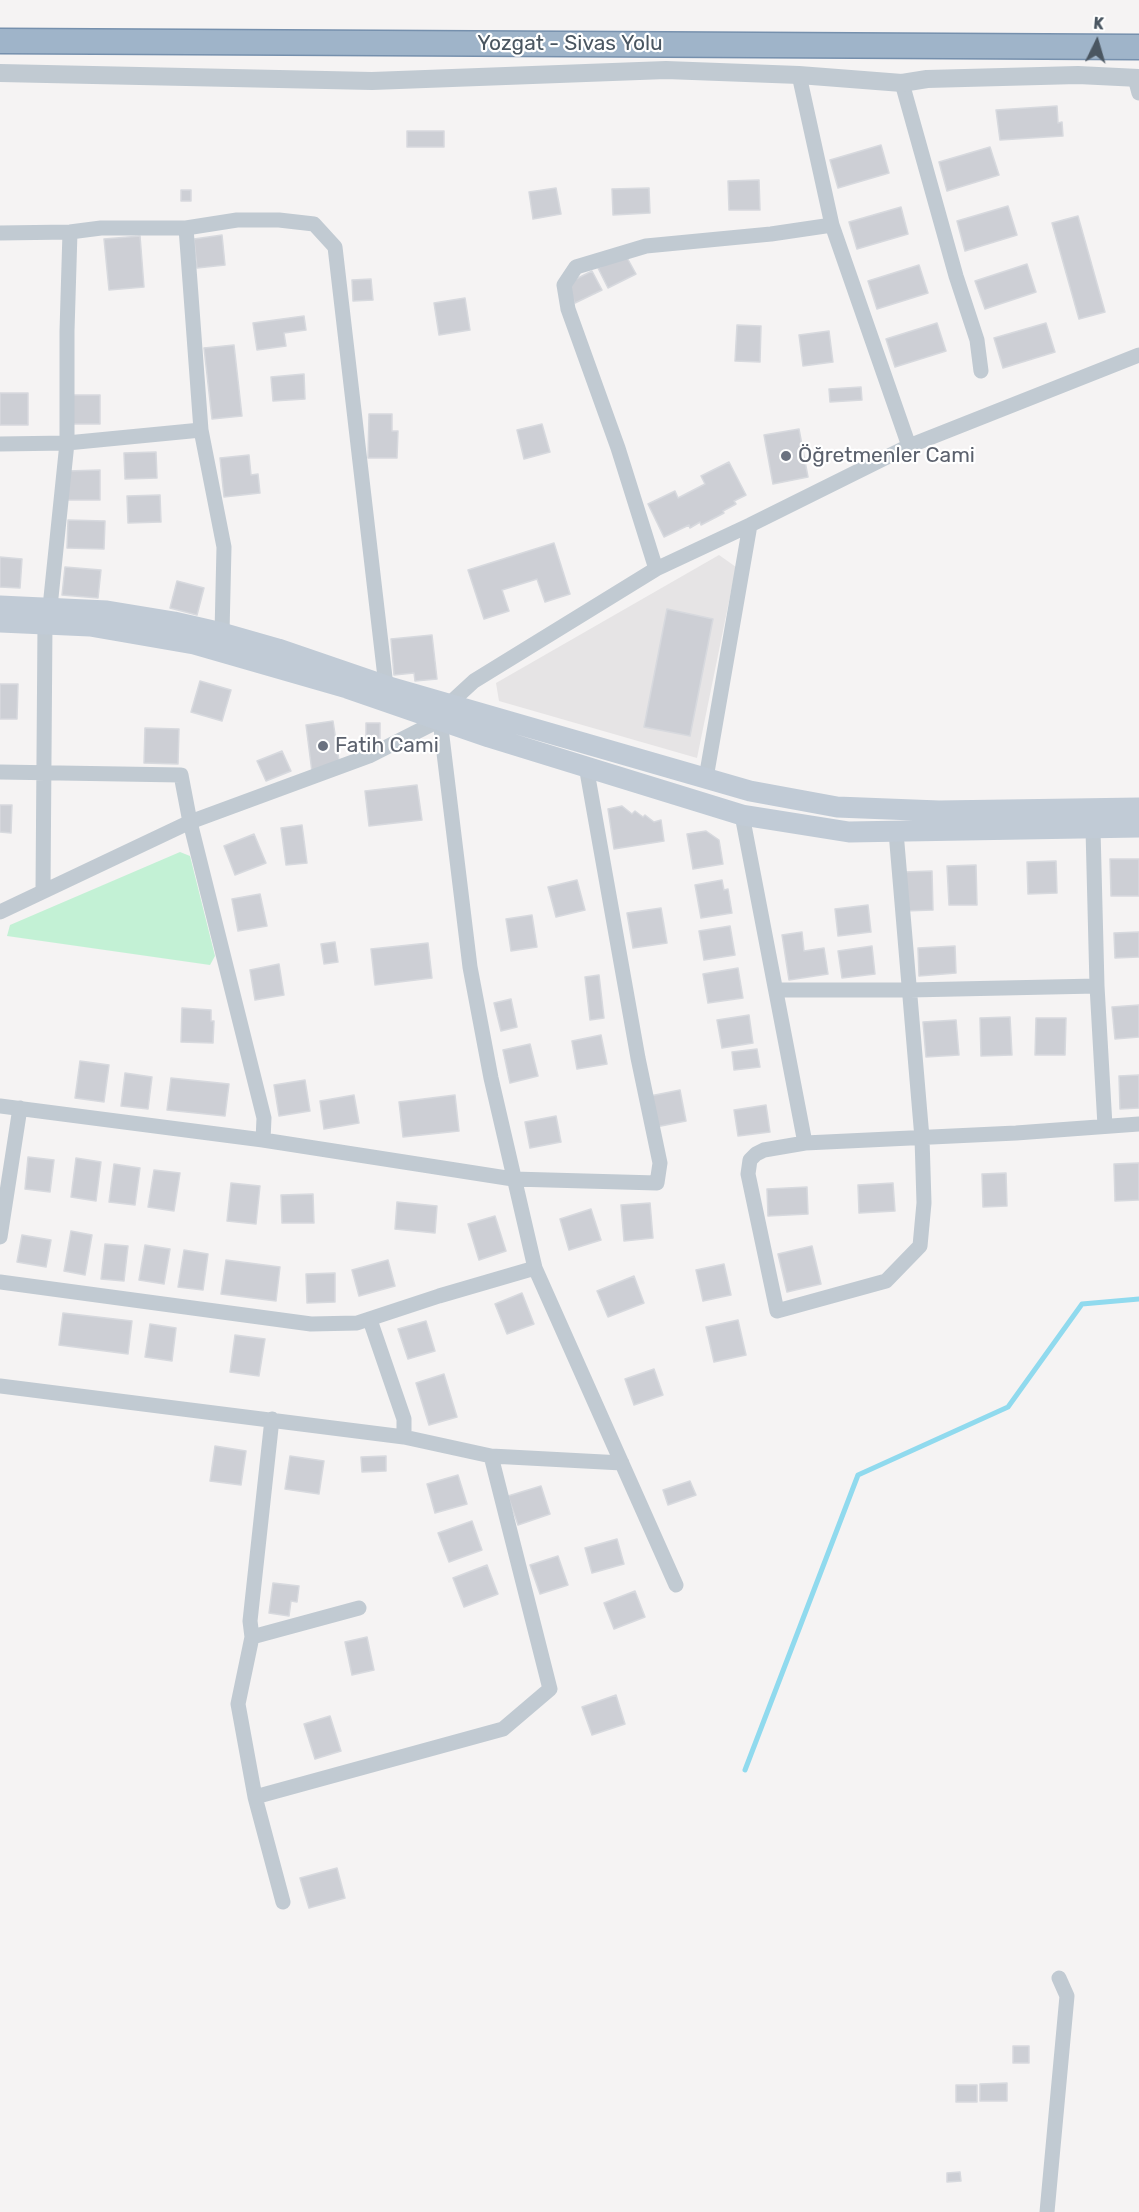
<!DOCTYPE html>
<meta charset="utf-8">
<style>
body{margin:0}
#map{position:relative;width:1139px;height:2212px;overflow:hidden;background:#f5f3f3;font-family:Rubik,sans-serif}
canvas{display:block}
.north{position:absolute;left:1067px;top:12px;width:60px;height:60px;-webkit-text-stroke:4px #fff;paint-order:stroke;rotate:5deg;font-size:16px;font-weight:700;line-height:24px;text-align:center;color:#4a5661}
.north::after{content:'';display:block;margin:auto;width:21px;height:27px;background:#4a5661;clip-path:polygon(50% 0,100% 100%,50% 72%,0 100%)}
</style>
<div id="map">
<canvas width="1139" height="2212"></canvas>
<div class="north">K</div>
</div>
<script>
const context = document.querySelector('canvas').getContext('2d');
context.lineJoin = 'round';
function paint(path, color) { context.fillStyle = color; context.fill(path, 'evenodd'); }
function trace(path, color, width, dash) { context.strokeStyle = color; context.lineWidth = width; context.lineCap = dash ? 'butt' : 'round'; context.setLineDash(dash || []); context.stroke(path); }
function label(font, color, halo, rows, align = 'center') {
  context.font = font + ' Rubik,sans-serif'; context.lineWidth = 4.5; context.setLineDash([]); context.textBaseline = 'middle'; context.strokeStyle = halo; context.fillStyle = color; for (const [text, x, y, turn = 0] of rows) {
    context.save(); context.translate(x, y); context.rotate((+turn || 0) * Math.PI / 180); context.textAlign = isNaN(turn) ? turn : align; if (halo) context.strokeText(text, 0, 0); context.fillText(text, 0, 0); context.restore();
  }
}
const education = new Path2D(`
 M719,555L736,567L697,758L499,701L496,683Z`);
const green = new Path2D(`
 M180,852L190,856L215,956L210,965L7,936L10,925Z`);
const stream = new Path2D(`
 M745,1770L858,1475L1008,1407L1082,1304L1139,1299`);
const building = new Path2D(`
 M1057,106L1058,123L1062,122L1063,136L1000,140L996,110Z
 M407,131H444V147H407Z
 M881,145L889,173L838,188L830,160Z
 M990,147L999,175L947,191L939,162Z
 M759,180L760,210H729L728,181Z
 M556,188L561,214L533,219L529,192Z
 M649,188L650,213L613,215L612,189Z
 M181,190H191V201H181Z
 M1008,206L1017,235L965,251L957,221Z
 M901,207L908,234L857,249L849,222Z
 M1078,216L1105,312L1079,319L1052,223Z
 M222,235L225,265L197,268L194,239Z
 M140,236L144,287L109,290L104,239Z
 M625,254L636,274L608,288L598,268Z
 M1027,264L1036,292L985,309L975,281Z
 M919,265L928,293L877,309L868,281Z
 M592,271L602,290L575,303L566,284Z
 M371,279L373,300L353,301L352,280Z
 M465,298L470,330L439,335L434,303Z
 M304,316L306,330L284,333L286,346L257,350L253,323Z
 M937,323L946,351L895,367L886,339Z
 M1046,323L1055,352L1003,368L994,338Z
 M737,325L761,326L760,362L735,361Z
 M829,331L833,362L803,366L799,335Z
 M234,345L242,416L212,419L204,348Z
 M304,374L305,399L273,401L271,377Z
 M861,387L862,400L830,402L829,389Z
 M0,393H28V425H0Z
 M68,395H100V424H68Z
 M369,414H392V431H398L397,458H368Z
 M542,424L550,452L524,459L517,430Z
 M799,429L808,477L773,484L764,435Z
 M156,452L157,478L125,479L124,453Z
 M249,455L251,475L258,474L260,493L224,497L220,458Z
 M729,462L746,495L734,501L736,504L723,511L724,513L701,525L700,522L690,528L689,525L664,537L648,504L675,491L678,498L705,484L701,476Z
 M100,470V500H67V471Z
 M160,495L161,522L128,523L127,496Z
 M68,520L105,521L104,549L67,548Z
 M554,543L570,594L545,602L537,579L502,590L509,611L484,619L468,570Z
 M0,557L22,559L20,588L0,587Z
 M65,567L101,570L98,598L62,595Z
 M177,581L204,588L197,615L170,608Z
 M667,609L713,619L690,736L644,727Z
 M432,635L437,679L415,681L414,673L394,675L391,639Z
 M200,681L231,690L222,721L191,712Z
 M0,684H18L17,719H0Z
 M333,721L340,767L312,772L306,725Z
 M366,723H380V741L366,742Z
 M145,728L179,729L178,764L144,763Z
 M282,751L291,771L266,781L257,761Z
 M417,785L422,820L369,826L365,791Z
 M0,805H12L11,833L0,832Z
 M622,806L632,814L635,811L643,817L645,815L654,822L661,820L664,841L614,849L608,809Z
 M302,825L307,863L286,865L281,828Z
 M706,831L719,840L723,864L693,869L687,834Z
 M254,834L266,863L235,875L224,846Z
 M1110,859H1139V896H1111Z
 M1056,861L1057,893L1028,894L1027,862Z
 M976,865L977,905H949L947,866Z
 M932,871L933,910L904,911L903,872Z
 M577,880L585,910L556,917L548,887Z
 M722,880L724,890L728,889L732,913L701,918L695,885Z
 M260,894L267,926L238,931L232,899Z
 M868,905L871,932L838,936L835,909Z
 M661,908L667,943L633,948L627,913Z
 M532,915L537,947L511,951L506,919Z
 M730,926L735,955L704,960L699,931Z
 M802,932L804,951L824,948L828,974L789,980L782,935Z
 M1139,932V957L1115,958L1114,933Z
 M335,942L338,962L324,964L321,944Z
 M428,943L432,978L375,985L371,949Z
 M872,946L875,974L842,978L838,951Z
 M955,946L956,973L919,976L918,948Z
 M279,964L284,995L255,1000L250,970Z
 M738,968L743,998L708,1003L703,974Z
 M599,975L604,1018L590,1020L585,977Z
 M511,999L517,1027L501,1031L494,1003Z
 M1139,1005V1037L1115,1039L1112,1007Z
 M182,1008L211,1010V1021H214L213,1043L181,1042Z
 M749,1015L753,1043L722,1048L717,1020Z
 M1010,1017L1012,1055L981,1056L980,1018Z
 M1036,1018H1066L1065,1055H1035Z
 M956,1020L959,1055L926,1057L923,1022Z
 M601,1035L607,1064L577,1069L572,1041Z
 M530,1044L538,1076L510,1083L503,1050Z
 M757,1049L760,1067L734,1070L732,1052Z
 M80,1061L109,1065L104,1102L75,1098Z
 M125,1073L152,1077L148,1109L121,1106Z
 M1139,1075V1108L1120,1109L1119,1076Z
 M171,1078L229,1084L225,1116L167,1110Z
 M305,1080L310,1111L279,1116L274,1085Z
 M680,1090L686,1121L656,1127L650,1096Z
 M354,1095L359,1123L324,1129L320,1101Z
 M455,1095L459,1131L403,1137L399,1102Z
 M766,1105L770,1132L738,1136L734,1110Z
 M556,1116L561,1142L530,1148L525,1122Z
 M28,1157L54,1160L50,1192L25,1189Z
 M76,1158L101,1162L96,1201L71,1197Z
 M1139,1163V1200L1115,1201L1114,1164Z
 M114,1164L140,1168L135,1205L109,1202Z
 M154,1170L180,1173L174,1211L148,1207Z
 M1006,1173L1007,1206L983,1207L982,1174Z
 M231,1183L260,1186L256,1224L227,1221Z
 M893,1183L895,1211L859,1213L858,1185Z
 M807,1187L808,1214L768,1216L767,1189Z
 M313,1194L314,1223H282L281,1195Z
 M397,1202L437,1206L435,1233L395,1229Z
 M650,1203L653,1238L624,1241L621,1205Z
 M591,1209L601,1240L569,1250L560,1219Z
 M495,1216L506,1251L479,1260L468,1224Z
 M71,1231L92,1235L85,1275L64,1271Z
 M22,1235L51,1240L46,1267L17,1262Z
 M105,1244L128,1246L124,1281L101,1279Z
 M145,1245L170,1249L164,1284L139,1280Z
 M812,1246L821,1284L787,1292L778,1254Z
 M184,1250L208,1254L203,1290L178,1287Z
 M226,1260L280,1267L276,1301L221,1294Z
 M388,1260L395,1286L359,1296L352,1270Z
 M724,1264L731,1295L703,1301L696,1270Z
 M335,1273V1302L307,1303L306,1274Z
 M634,1276L644,1303L608,1317L597,1291Z
 M522,1293L534,1324L507,1334L495,1304Z
 M63,1313L132,1321L128,1354L59,1345Z
 M738,1320L746,1355L714,1362L706,1327Z
 M426,1321L435,1351L408,1359L398,1329Z
 M150,1324L176,1328L172,1361L145,1357Z
 M235,1335L265,1339L259,1376L230,1372Z
 M654,1369L663,1395L634,1405L625,1379Z
 M444,1374L457,1417L429,1425L416,1383Z
 M215,1446L246,1451L241,1485L210,1481Z
 M290,1456L324,1461L319,1494L285,1489Z
 M386,1456V1471L362,1472L361,1457Z
 M458,1475L467,1504L435,1513L427,1484Z
 M690,1481L696,1495L668,1505L663,1490Z
 M541,1486L550,1514L518,1525L508,1496Z
 M472,1521L482,1550L449,1562L438,1533Z
 M617,1539L624,1564L592,1573L585,1548Z
 M558,1556L568,1585L540,1594L530,1565Z
 M487,1565L498,1594L464,1607L453,1578Z
 M273,1583L299,1586L297,1602L291,1601L289,1616L269,1613Z
 M635,1591L645,1617L614,1629L604,1603Z
 M367,1637L374,1670L352,1675L345,1642Z
 M616,1695L625,1724L592,1735L582,1707Z
 M330,1716L341,1751L315,1759L304,1724Z
 M337,1868L345,1898L309,1908L300,1878Z
 M1013,2046H1029V2063H1013Z
 M1007,2083V2101H980V2084Z
 M956,2085H977V2102H956Z
 M960,2172L961,2181L947,2182V2173Z`);
const minor = new Path2D(`
 M799,75L832,225L909,446
 M1135,78L1139,93
 M902,83L956,276L977,340L981,371
 M186,228L201,430L224,547L222,633
 M0,233L70,232L101,228H186L237,220H279L314,224L335,247L386,686
 M0,444L67,443L201,430
 M656,569L618,448L568,309L564,285L576,267L646,246L771,234L832,225
 M0,772L181,775L190,822L264,1118L263,1140L0,1106
 M706,778L750,525
 M742,815L805,1143
 M1091,820L1093,829L1097,986L1105,1126
 M896,832L922,1138L924,1203L920,1246L886,1281L777,1311L748,1174L750,1160L756,1154L764,1150L805,1143L1016,1133L1139,1124
 M43,891L45,623L50,607L67,443V331L70,232
 M0,912L190,822L369,756L440,720
 M776,990H910L1097,986
 M263,1140L513,1179L657,1183L660,1163L638,1058L586,766
 M0,1237L20,1108
 M0,1282L311,1324L357,1323L439,1296L535,1268
 M370,1320L404,1419V1437
 M0,1386L404,1437L491,1456L622,1463
 M272,1419L250,1621L252,1637L238,1704L255,1797L283,1902
 M676,1585L535,1268L491,1078L470,967L440,720L449,704L474,681L656,569L750,525L909,446L1139,355
 M252,1637L359,1608
 M255,1797L503,1729L550,1689L491,1456
 M1047,2212L1067,1996L1059,1978`);
const tertiary = new Path2D(`
 M0,73L372,81L666,70L799,75L902,83L927,79L1078,75L1139,78`);
const secondary = new Path2D(`
 M0,606L107,611L174,622L222,633L278,649L386,686L750,791L837,807L939,811L1139,808
 M0,622L90,626L194,644L347,688L489,737L742,815L849,832L1139,827`);
const trunk = new Path2D(`
 M0,41L1139,47`);
const markers = [
 [786,456,6,"#6b7280"],
 [323,746,6,"#6b7280"]
];
const streetNames = [
 ["Yozgat - Sivas Yolu",570,44]
];
const worshipNames = [
 ["Öğretmenler Cami",798,456],
 ["Fatih Cami",335,746]
];
paint(education, '#e6e4e5');
paint(green, '#c3f1d5');
trace(stream, '#90daee', 5);
paint(building, '#cdcfd5');
trace(building, '#d7d9de', 1.5);
trace(trunk, '#7690ad', 27);
trace(minor, '#c1cad2', 15);
trace(tertiary, '#c1cad2', 18);
trace(secondary, '#c1cbd6', 21);
trace(trunk, '#9fb4c9', 24);
for (const [x, y, r, color] of markers) { const dot = new Path2D(); dot.arc(x, y, r, 0, 2 * Math.PI); context.fillStyle = color; context.fill(dot); trace(dot, '#fff', 2); }
label('21px', '#4a5661', '#fff', streetNames);
label('21px', '#5b616d', '#fff', worshipNames, 'left');
</script>
